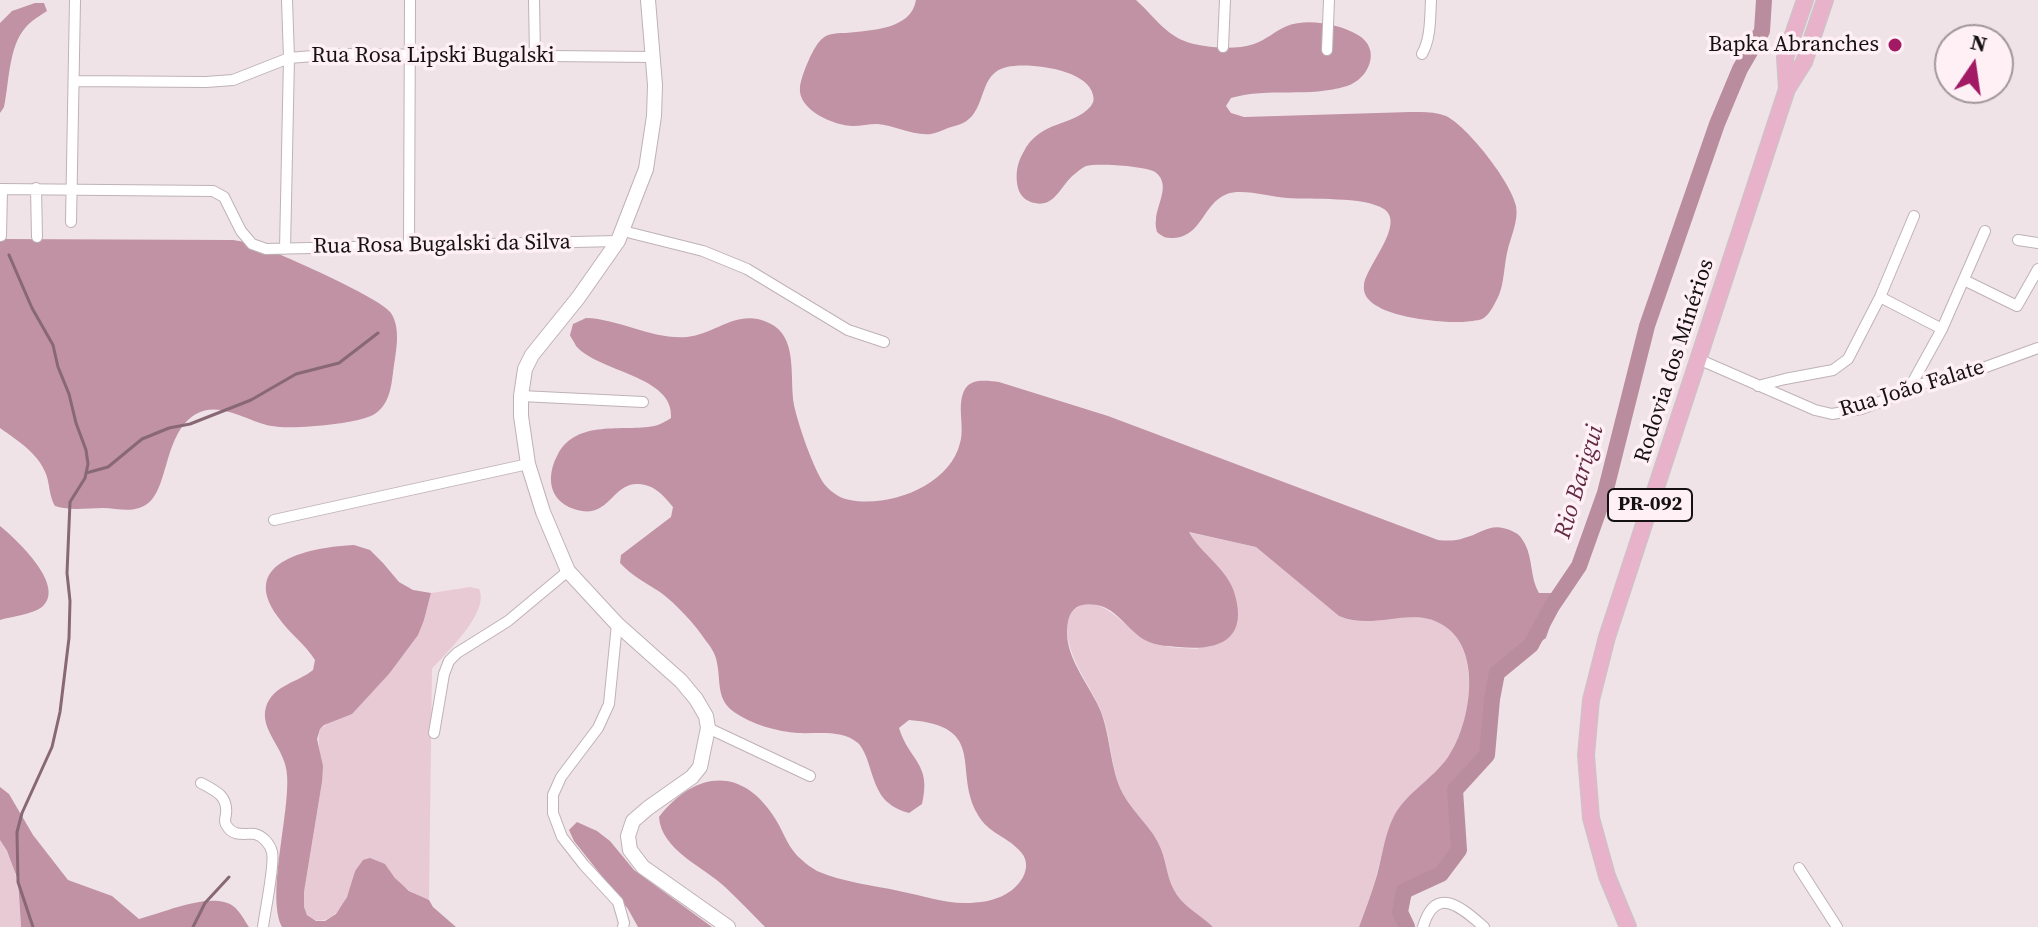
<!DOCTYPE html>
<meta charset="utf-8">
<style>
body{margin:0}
#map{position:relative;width:2038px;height:927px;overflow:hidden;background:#f0e3e8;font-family:"Source Serif 4",serif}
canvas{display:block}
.north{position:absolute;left:1934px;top:24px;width:80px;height:80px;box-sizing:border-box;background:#fef0f5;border:2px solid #a1979a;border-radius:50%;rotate:13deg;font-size:22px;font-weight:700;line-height:32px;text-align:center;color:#151112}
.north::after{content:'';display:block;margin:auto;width:28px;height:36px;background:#a21964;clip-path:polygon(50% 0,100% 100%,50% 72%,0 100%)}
</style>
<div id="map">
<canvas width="2038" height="927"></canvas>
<div class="north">N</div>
</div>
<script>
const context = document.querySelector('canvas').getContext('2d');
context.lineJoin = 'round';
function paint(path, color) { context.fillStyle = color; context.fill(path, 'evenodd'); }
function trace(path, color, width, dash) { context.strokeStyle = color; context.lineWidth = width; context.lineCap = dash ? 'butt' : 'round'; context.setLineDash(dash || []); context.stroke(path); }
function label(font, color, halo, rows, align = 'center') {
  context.font = font + ' "Source Serif 4",serif'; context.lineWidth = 7; context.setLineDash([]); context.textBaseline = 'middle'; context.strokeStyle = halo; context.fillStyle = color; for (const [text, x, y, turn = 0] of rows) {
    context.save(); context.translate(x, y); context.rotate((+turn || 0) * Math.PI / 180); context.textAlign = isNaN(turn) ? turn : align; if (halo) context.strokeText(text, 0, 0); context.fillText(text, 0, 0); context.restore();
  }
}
const green = new Path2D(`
 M1187,532L1256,547L1339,616C1374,631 1411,606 1441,624C1458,633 1466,651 1468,669C1473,708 1460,749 1432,776C1415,792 1399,805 1390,827C1383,844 1380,863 1375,881C1371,896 1364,912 1359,927H1213C1202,916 1186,908 1177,895C1167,881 1167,864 1161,849C1152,827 1134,814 1123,794C1110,768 1112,738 1101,711C1091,687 1073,665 1068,639C1066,628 1067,613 1078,607C1103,592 1129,634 1150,642C1165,648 1183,648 1198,649L1203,551Z
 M470,587L479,589C490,612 447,652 432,669L429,900C405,890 400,885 385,864L355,870C351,885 348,900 337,912C328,922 312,925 305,911C303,905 304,898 304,892L322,782C323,764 316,746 320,729L374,690L389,674L424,620L431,593Z
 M0,840C21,873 18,891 21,927H0Z`);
const forest = new Path2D(`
 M916,0H1136C1155,17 1167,38 1194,44C1212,48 1236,50 1254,44C1266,40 1275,31 1287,26C1307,18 1339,24 1358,35C1382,49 1369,79 1347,86C1309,98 1269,87 1231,98L1226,106L1231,113L1244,117L1410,112C1422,112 1434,111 1446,116C1467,126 1511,182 1516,206C1519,221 1510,238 1507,253C1504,267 1504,282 1499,295C1495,303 1490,315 1482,319C1477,321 1468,321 1463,322C1442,323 1359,317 1364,285C1366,266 1406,224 1384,209C1364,196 1311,200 1287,198C1271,197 1242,188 1227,194C1203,203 1202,237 1173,238C1165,238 1163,237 1157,232C1156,228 1155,224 1156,220C1156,208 1167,191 1161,179C1160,176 1156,172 1153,171C1141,166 1098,163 1086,166C1082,168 1079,170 1076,173C1062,182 1056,208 1035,203C1027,202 1020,196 1018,188C1015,176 1017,163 1023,153C1040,119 1072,128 1091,106C1094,101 1094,100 1093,95C1088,69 1028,62 1007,67C978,73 987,109 965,122C960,125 953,126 948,128C943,130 936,133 931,134C912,136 895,125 877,124C869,124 861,126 853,126C835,126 797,110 800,87C801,76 814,44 823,38C829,33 839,33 846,33C871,30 911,30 916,0Z
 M35,3H44L47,11C42,14 36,18 31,22C8,41 10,79 4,107L0,113V23L12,11Z
 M0,239L233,240C239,241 245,242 251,243C274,251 380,297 391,313C402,330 395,355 393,373C391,388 389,406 373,415C356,424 291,430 272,426C248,422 220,400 196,414C160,435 171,500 139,508C127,512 115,508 103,508C86,508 71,511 55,506C49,496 50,485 46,474C38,453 18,441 0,428Z
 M586,318C620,319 653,340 687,337C717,334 737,308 769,323C799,336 789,379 794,405C798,424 814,471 825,485C831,492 841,499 850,500C890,508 950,485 960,443C965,426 956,405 965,389C972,378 988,381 999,382L1108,416L1438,540C1447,541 1456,541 1464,538C1483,533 1491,521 1512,531C1519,534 1521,537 1525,544C1533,559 1530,578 1539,593H1553L1564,584L1546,638L1512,662L1502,681L1495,734L1458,796L1459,848L1452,869L1415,886L1405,914L1407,927H1359C1365,910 1372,893 1377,875C1382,856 1385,833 1394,816C1407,792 1433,779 1448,757C1471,724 1484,647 1441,624C1411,606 1374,631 1339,616L1256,547L1189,532C1200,553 1229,570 1235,595C1248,641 1217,651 1179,647C1169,646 1158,646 1149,642C1130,634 1120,612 1101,606C1093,604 1084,603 1077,607C1068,613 1067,624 1067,634C1068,662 1091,687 1101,712C1111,739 1110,769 1123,794C1134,814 1153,828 1161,849C1167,864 1167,881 1177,895C1186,908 1202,916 1213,927H765C752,914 739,900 725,887C704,867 661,850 659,817C696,770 743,766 776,820C784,833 789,850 802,860C806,864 812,868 817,871C842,882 872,885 899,891C920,895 943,903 965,903C979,903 994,901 1006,894C1021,886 1035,865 1019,850C1006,836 988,833 978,815C952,771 989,726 909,720L899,728C909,761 932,763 922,804L909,813C881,805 877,790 869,765C867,758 863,748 858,743C842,729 817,734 798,733C778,732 751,724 734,712C716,699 721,682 717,663C716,655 711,647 706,641C694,623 677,605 660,592C646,583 632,576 620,563L621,555L671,517L673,507C663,495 655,485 638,484C617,483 611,507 592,511C586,512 580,511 574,509C548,500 546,476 558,454C577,419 623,432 654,426C660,425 666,421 671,418C675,376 598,372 576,346C576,345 570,336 570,335L573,324Z
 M0,526C16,539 67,586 42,607C31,615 13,616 0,620Z
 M354,545L370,550L383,563L399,582L413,590L431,593L424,620L418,635L389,674L352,714L324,725L320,729L317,739L323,766L322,782L304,892V907L307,915L316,921H325L336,914L347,897L355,871L363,860L370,858L385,864L395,878L409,891L429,900L433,907L456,927H282C266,895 290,814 287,775C286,749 259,730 266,707C273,685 297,683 313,670L315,660C305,644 289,633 278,617C236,560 314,547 354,545Z
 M0,787L9,794L33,835L68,880L112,896L139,919C163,913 212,891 233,906C240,911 244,920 249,927H21L18,880L7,851L0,840Z
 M577,822L597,831L610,841L634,870L712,927H638L628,909L574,841L569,830Z`);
const stream = new Path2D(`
 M9,255L32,308L53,345L58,367L69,394L76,423L86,450L88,464L85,478L70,502L67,573L70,601L69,638L60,712L52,747L22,813L17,832L18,882L33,927
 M86,473L108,467L142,439L169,428L190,424L251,400L296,374L339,363L378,333
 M193,927L205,903L229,877`);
const river = new Path2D(`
 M1407,927L1400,912L1404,891L1441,874L1459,850L1455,790L1487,755L1492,699L1497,673L1531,645L1552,606L1579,566L1605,493L1647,326L1717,124L1740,69L1762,31L1764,0`);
const minor = new Path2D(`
 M534,0L535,55
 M1223,47L1225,0
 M1327,50L1329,0
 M1422,54C1431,38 1430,18 1431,0
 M74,81L206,82L233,80L289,58L337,54L653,57
 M36,188L37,237
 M0,189L213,191L224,197L241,231L252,244L266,249L618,241
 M71,222L75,0
 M623,231L703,251L747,269L848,330L884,342
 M1,236L2,189
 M2018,240L2038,243
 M409,245L410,0
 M285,249L289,58L287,0
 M1964,280L2017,306L2038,269
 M1880,297L1942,329
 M1698,359L1815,410L1832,414L1861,409L1888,399L1910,387L1983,368L2038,348
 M1758,386L1785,379L1833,370L1848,359L1880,297L1914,216
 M1910,387L1942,329L1985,231
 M521,396L643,402
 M274,520L528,464
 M617,624L609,704L598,728L561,777L553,795V813L562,837L584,865L618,902L624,923L623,927
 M708,728L810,776
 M434,733L444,674L449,661L457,653L508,621L568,571
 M201,783C216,791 228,796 226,814C225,820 224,822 227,826C233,837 245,833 255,834C263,836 270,844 272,852C275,865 265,911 263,927
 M1799,868L1837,927
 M1423,927C1436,883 1463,909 1484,927`);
const secondary = new Path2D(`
 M648,0L655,85L654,116L646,169L618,241L578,298L532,355L525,369L521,396V416L528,464L543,512L568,571L617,624L681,681L696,699L706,716L708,728L700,767L692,777L648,808L633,821L628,836L630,850L643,867L728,927`);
const primary = new Path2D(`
 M1787,89L1785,58L1805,0
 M1628,927L1607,876L1591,818L1586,755L1591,700L1607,637L1787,89L1804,62L1825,0`);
const markers = [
 [1895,45,8,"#a21964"]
];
const shields = [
 [1650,505,84]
];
const shieldNames = [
 ["PR-092",1650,505]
];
const poiNames = [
 ["Bapka Abranches",1879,45]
];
const streetNames = [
 ["Rua Rosa Lipski Bugalski",433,56],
 ["Rua Rosa Bugalski da Silva",442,245,-1],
 ["Rodovia dos Minérios",1675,361,-72],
 ["Rua João Falate",1912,389,-17]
];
const waterNames = [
 ["Rio Barigui",1580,482,-73]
];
paint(green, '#e8cad5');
paint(forest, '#c092a4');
trace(stream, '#886874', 3);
trace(river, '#ba8d9e', 16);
trace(minor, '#bfb2b7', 12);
trace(secondary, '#bfb2b7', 16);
trace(primary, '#c7c6c6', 18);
trace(minor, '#fff', 10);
trace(secondary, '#fff', 14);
trace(primary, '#e8b3ca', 16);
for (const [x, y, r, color] of markers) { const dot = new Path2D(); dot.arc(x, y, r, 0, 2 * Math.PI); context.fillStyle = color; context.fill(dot); trace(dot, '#fef0f5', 3); }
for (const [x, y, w] of shields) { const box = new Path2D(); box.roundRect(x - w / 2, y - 16, w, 32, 6); context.fillStyle = '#fef0f5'; context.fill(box); trace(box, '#151112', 2); }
label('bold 20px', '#151112', null, shieldNames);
label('22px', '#151112', '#fef0f5', poiNames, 'right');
label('22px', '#151112', '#fef0f5', streetNames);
label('italic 24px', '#642a44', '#fef0f5', waterNames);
</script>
